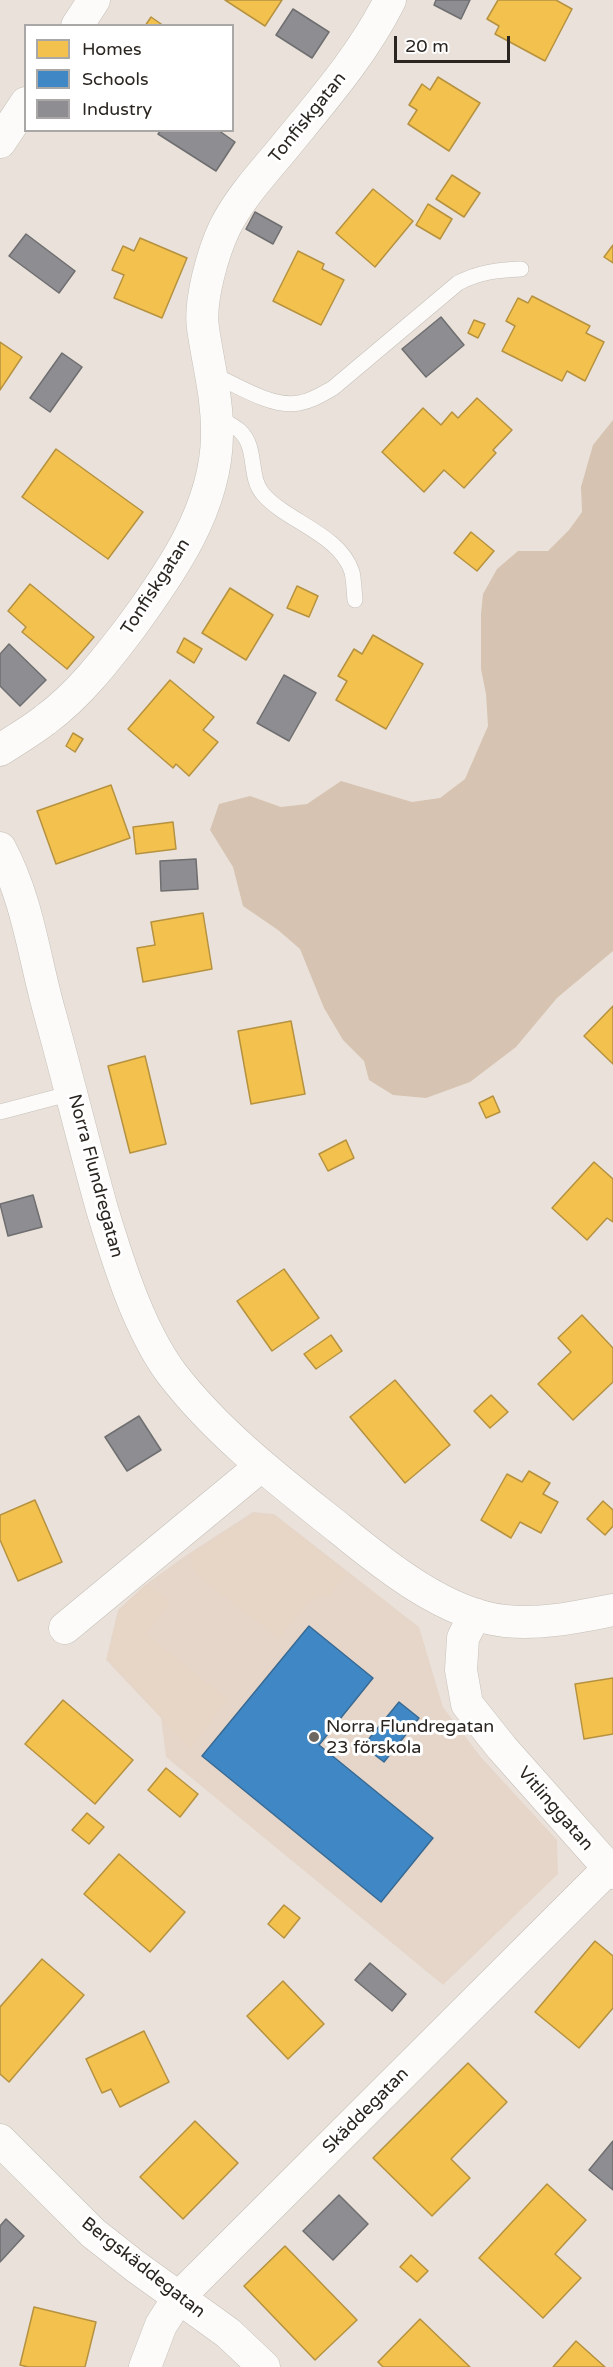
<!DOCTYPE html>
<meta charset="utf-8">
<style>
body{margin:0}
#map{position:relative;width:613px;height:2367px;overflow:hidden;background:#eae2da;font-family:"Varela Round",sans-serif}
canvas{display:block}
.legend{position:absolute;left:24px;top:24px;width:210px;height:108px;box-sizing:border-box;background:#fff;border:2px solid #aaa8a6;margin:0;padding:8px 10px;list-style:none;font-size:18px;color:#2a2520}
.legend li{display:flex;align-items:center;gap:12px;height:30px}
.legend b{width:30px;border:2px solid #aaa8a6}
.scale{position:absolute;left:394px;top:36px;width:116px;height:27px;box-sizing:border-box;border:3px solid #2a2520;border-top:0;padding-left:8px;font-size:18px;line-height:21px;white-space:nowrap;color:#2a2520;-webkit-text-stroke:4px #fff;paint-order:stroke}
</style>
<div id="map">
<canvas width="613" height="2367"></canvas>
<ul class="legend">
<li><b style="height:16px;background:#f2c14e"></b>Homes</li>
<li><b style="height:16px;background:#3f88c5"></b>Schools</li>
<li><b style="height:16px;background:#8d8d92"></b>Industry</li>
</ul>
<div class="scale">20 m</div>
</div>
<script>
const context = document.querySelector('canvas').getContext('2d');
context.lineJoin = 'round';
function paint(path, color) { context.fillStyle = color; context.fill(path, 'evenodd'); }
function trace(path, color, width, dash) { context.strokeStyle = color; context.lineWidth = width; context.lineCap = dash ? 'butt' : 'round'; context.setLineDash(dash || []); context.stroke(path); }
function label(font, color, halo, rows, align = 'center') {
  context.font = font + ' "Varela Round",sans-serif'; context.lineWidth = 6; context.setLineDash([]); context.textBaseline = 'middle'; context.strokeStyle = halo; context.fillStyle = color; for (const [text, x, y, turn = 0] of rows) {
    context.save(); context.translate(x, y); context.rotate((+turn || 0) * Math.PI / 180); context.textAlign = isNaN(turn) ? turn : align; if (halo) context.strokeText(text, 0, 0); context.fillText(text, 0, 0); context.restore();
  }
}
const built = new Path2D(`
 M253,1512L274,1514L419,1627L443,1707L480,1756L557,1840L558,1874L443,1985L166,1757L161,1718L106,1660L118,1610L145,1585L185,1556Z`);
const green = new Path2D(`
 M254,1515H274L346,1573L329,1597L320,1595L307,1603L279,1638L198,1576L190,1560L194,1553Z
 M147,1585L170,1602L146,1634L227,1699L190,1749L108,1658L120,1610Z`);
const forest = new Path2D(`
 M613,420V951L557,998L516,1047L470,1082L426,1098L393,1095L369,1080L364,1061L343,1040L324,1008L300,949L278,930L243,906L233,867L210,830L219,804L250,796L281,807L307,804L341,781L412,802L440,798L465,779L488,726L486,694L481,669V614L483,594L497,569L518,551H548L569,530L582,512L581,487L593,445Z`);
const homes = new Path2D(`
 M225,0H282L265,26Z
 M498,0H556L572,9L545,61L495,34L499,26L487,19Z
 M151,17L164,26H145Z
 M438,77L480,103L449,151L408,124L417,110L409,105L422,84L430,90Z
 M452,175L480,193L464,217L436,199Z
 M373,189L413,221L375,267L336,233Z
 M428,204L452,219L440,239L416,225Z
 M140,238L187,258L162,318L114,298L124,275L112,270L123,246L134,251Z
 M613,245V263L604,257Z
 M298,251L324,264L322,269L344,280L321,325L273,301Z
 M532,296L590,326L586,333L604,342L585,381L567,371L562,381L502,351L515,326L506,321L518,298L528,303Z
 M474,320L485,324L478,338L468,333Z
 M0,342L22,357L0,390Z
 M477,398L512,430L493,450L496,453L464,488L444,470L424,492L382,452L423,408L441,425L452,412L458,418Z
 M56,449L143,512L108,559L22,497Z
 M471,532L494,551L477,571L454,553Z
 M30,584L94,637L67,669L22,632L26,627L8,611Z
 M297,586L318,596L309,617L287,608Z
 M230,588L273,615L246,660L202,633Z
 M373,635L423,664L386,729L336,700L347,681L338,676L354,649L362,654Z
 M184,638L202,649L194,663L177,652Z
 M170,680L214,717L203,730L218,742L189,776L176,764L173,768L128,729Z
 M73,733L83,739L75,752L66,746Z
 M111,785L130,838L56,864L37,811Z
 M173,822L176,849L136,854L133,827Z
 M203,913L212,969L143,982L137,948L155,945L151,922Z
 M613,1006V1064L584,1036Z
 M291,1021L305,1094L251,1104L238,1031Z
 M145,1056L166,1144L130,1153L108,1066Z
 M493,1096L500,1112L486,1118L479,1103Z
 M346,1140L354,1158L328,1171L319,1154Z
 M594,1162L613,1179V1222L607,1218L587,1240L552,1208Z
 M284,1269L319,1318L272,1351L237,1301Z
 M582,1315L613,1348V1382L573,1420L538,1384L571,1352L558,1338Z
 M331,1335L342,1351L316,1369L304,1354Z
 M395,1380L450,1445L405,1483L350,1417Z
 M491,1395L508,1412L490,1428L474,1411Z
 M529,1471L550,1483L543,1494L558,1502L541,1533L520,1522L511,1538L481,1520L507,1474L522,1482Z
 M35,1500L62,1562L18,1581L0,1540V1515Z
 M603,1501L613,1510V1526L605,1535L587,1519Z
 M613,1678V1734L584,1739L575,1684Z
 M63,1700L133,1760L95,1804L25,1744Z
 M166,1768L198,1794L180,1817L148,1790Z
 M87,1813L104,1827L89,1844L72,1830Z
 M119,1854L185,1912L150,1952L84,1894Z
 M284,1905L300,1918L284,1938L268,1924Z
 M595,1941L613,1956V2008L579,2048L535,2012Z
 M42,1959L84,1995L9,2082L0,2074V2007Z
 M283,1981L324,2024L288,2059L247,2016Z
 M144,2031L169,2082L120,2107L111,2089L102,2093L86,2059Z
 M468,2063L507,2102L451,2159L470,2178L432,2216L373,2158Z
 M195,2121L238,2163L183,2219L140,2177Z
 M547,2184L586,2220L555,2254L581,2278L543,2318L479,2258Z
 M285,2246L357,2320L315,2360L244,2286Z
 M411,2255L428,2271L417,2282L400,2267Z
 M34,2307L96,2322L85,2367H28L20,2365Z
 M420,2319L470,2367H383L378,2362Z
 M576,2341L605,2367H553Z`);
const schools = new Path2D(`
 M309,1626L373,1678L319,1745L433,1838L381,1902L202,1756Z
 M399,1702L419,1718L384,1762L363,1746Z`);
const industry = new Path2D(`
 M436,0H470L461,19L434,5Z
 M293,9L329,32L312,58L276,35Z
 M161,130H218L235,142L216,171L158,134Z
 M255,212L282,227L273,244L246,229Z
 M26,234L75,271L59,293L9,256Z
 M441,317L464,345L426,377L402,349Z
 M62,353L82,367L50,412L30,398Z
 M9,644L46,680L20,706L0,686V654Z
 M284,675L316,693L289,741L257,723Z
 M196,859L198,889L161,891L160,861Z
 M33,1195L42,1227L8,1236L0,1204Z
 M139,1416L161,1450L127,1471L105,1437Z
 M370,1963L406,1994L392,2011L355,1980Z
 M613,2141V2190L589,2170Z
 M339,2195L368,2224L333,2260L303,2231Z
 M6,2219L24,2236L0,2262V2226Z`);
const service = new Path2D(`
 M212,374C237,385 271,408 299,403C312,401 322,394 333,388L458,283C479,272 498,270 521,269
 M216,416C224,421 233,425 240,431C258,448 248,477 263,494C287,522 340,534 352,572C354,581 354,591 355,600
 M0,1112L72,1093`);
const minor = new Path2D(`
 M77,26L94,0
 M0,142L26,103
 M0,750C15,740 31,731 45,720C79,695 106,660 131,627C172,571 216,508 217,436C218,399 208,364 203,328C199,301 213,252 225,227C239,199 262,174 282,150C321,102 362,56 390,0
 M0,848C28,900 34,958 50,1014C68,1079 84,1145 102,1209C118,1262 139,1330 172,1374C219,1435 281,1482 340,1529C384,1565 446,1615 505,1621C541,1625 578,1617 613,1610
 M475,1614L463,1638L461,1670L467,1704L502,1748L613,1873
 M65,1628L261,1466
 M0,2140L93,2233L135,2266L228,2333L264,2367
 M145,2367L161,2325L179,2297L608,1869`);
const markers = [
 [314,1737,6,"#6d6761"]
];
const streetNames = [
 ["Tonfiskgatan",308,118,-51],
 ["Tonfiskgatan",156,587,-57],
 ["Norra Flundregatan",95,1176,75],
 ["Vitlinggatan",555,1809,49],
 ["Skäddegatan",366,2111,-45],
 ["Bergskäddegatan",143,2268,38]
];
const poiNames = [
 ["Norra Flundregatan",326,1727],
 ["23 förskola",326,1748]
];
paint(built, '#e5d6c9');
paint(green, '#e7d5c5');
paint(forest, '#d6c3b1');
paint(homes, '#f2c14e');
trace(homes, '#b69240', 1.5);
paint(schools, '#3f88c5');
trace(schools, '#396a94', 1.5);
paint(industry, '#8d8d92');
trace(industry, '#6f6e70', 1.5);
trace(service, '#c4bfb8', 16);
trace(minor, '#c4bfb8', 33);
trace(service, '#fcfbf9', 15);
trace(minor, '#fcfbf9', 32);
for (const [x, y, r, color] of markers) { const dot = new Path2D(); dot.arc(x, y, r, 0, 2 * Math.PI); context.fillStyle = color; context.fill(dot); trace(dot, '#fff', 2); }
label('18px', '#2a2520', '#fff', streetNames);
label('18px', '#2a2520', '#fff', poiNames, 'left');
</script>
